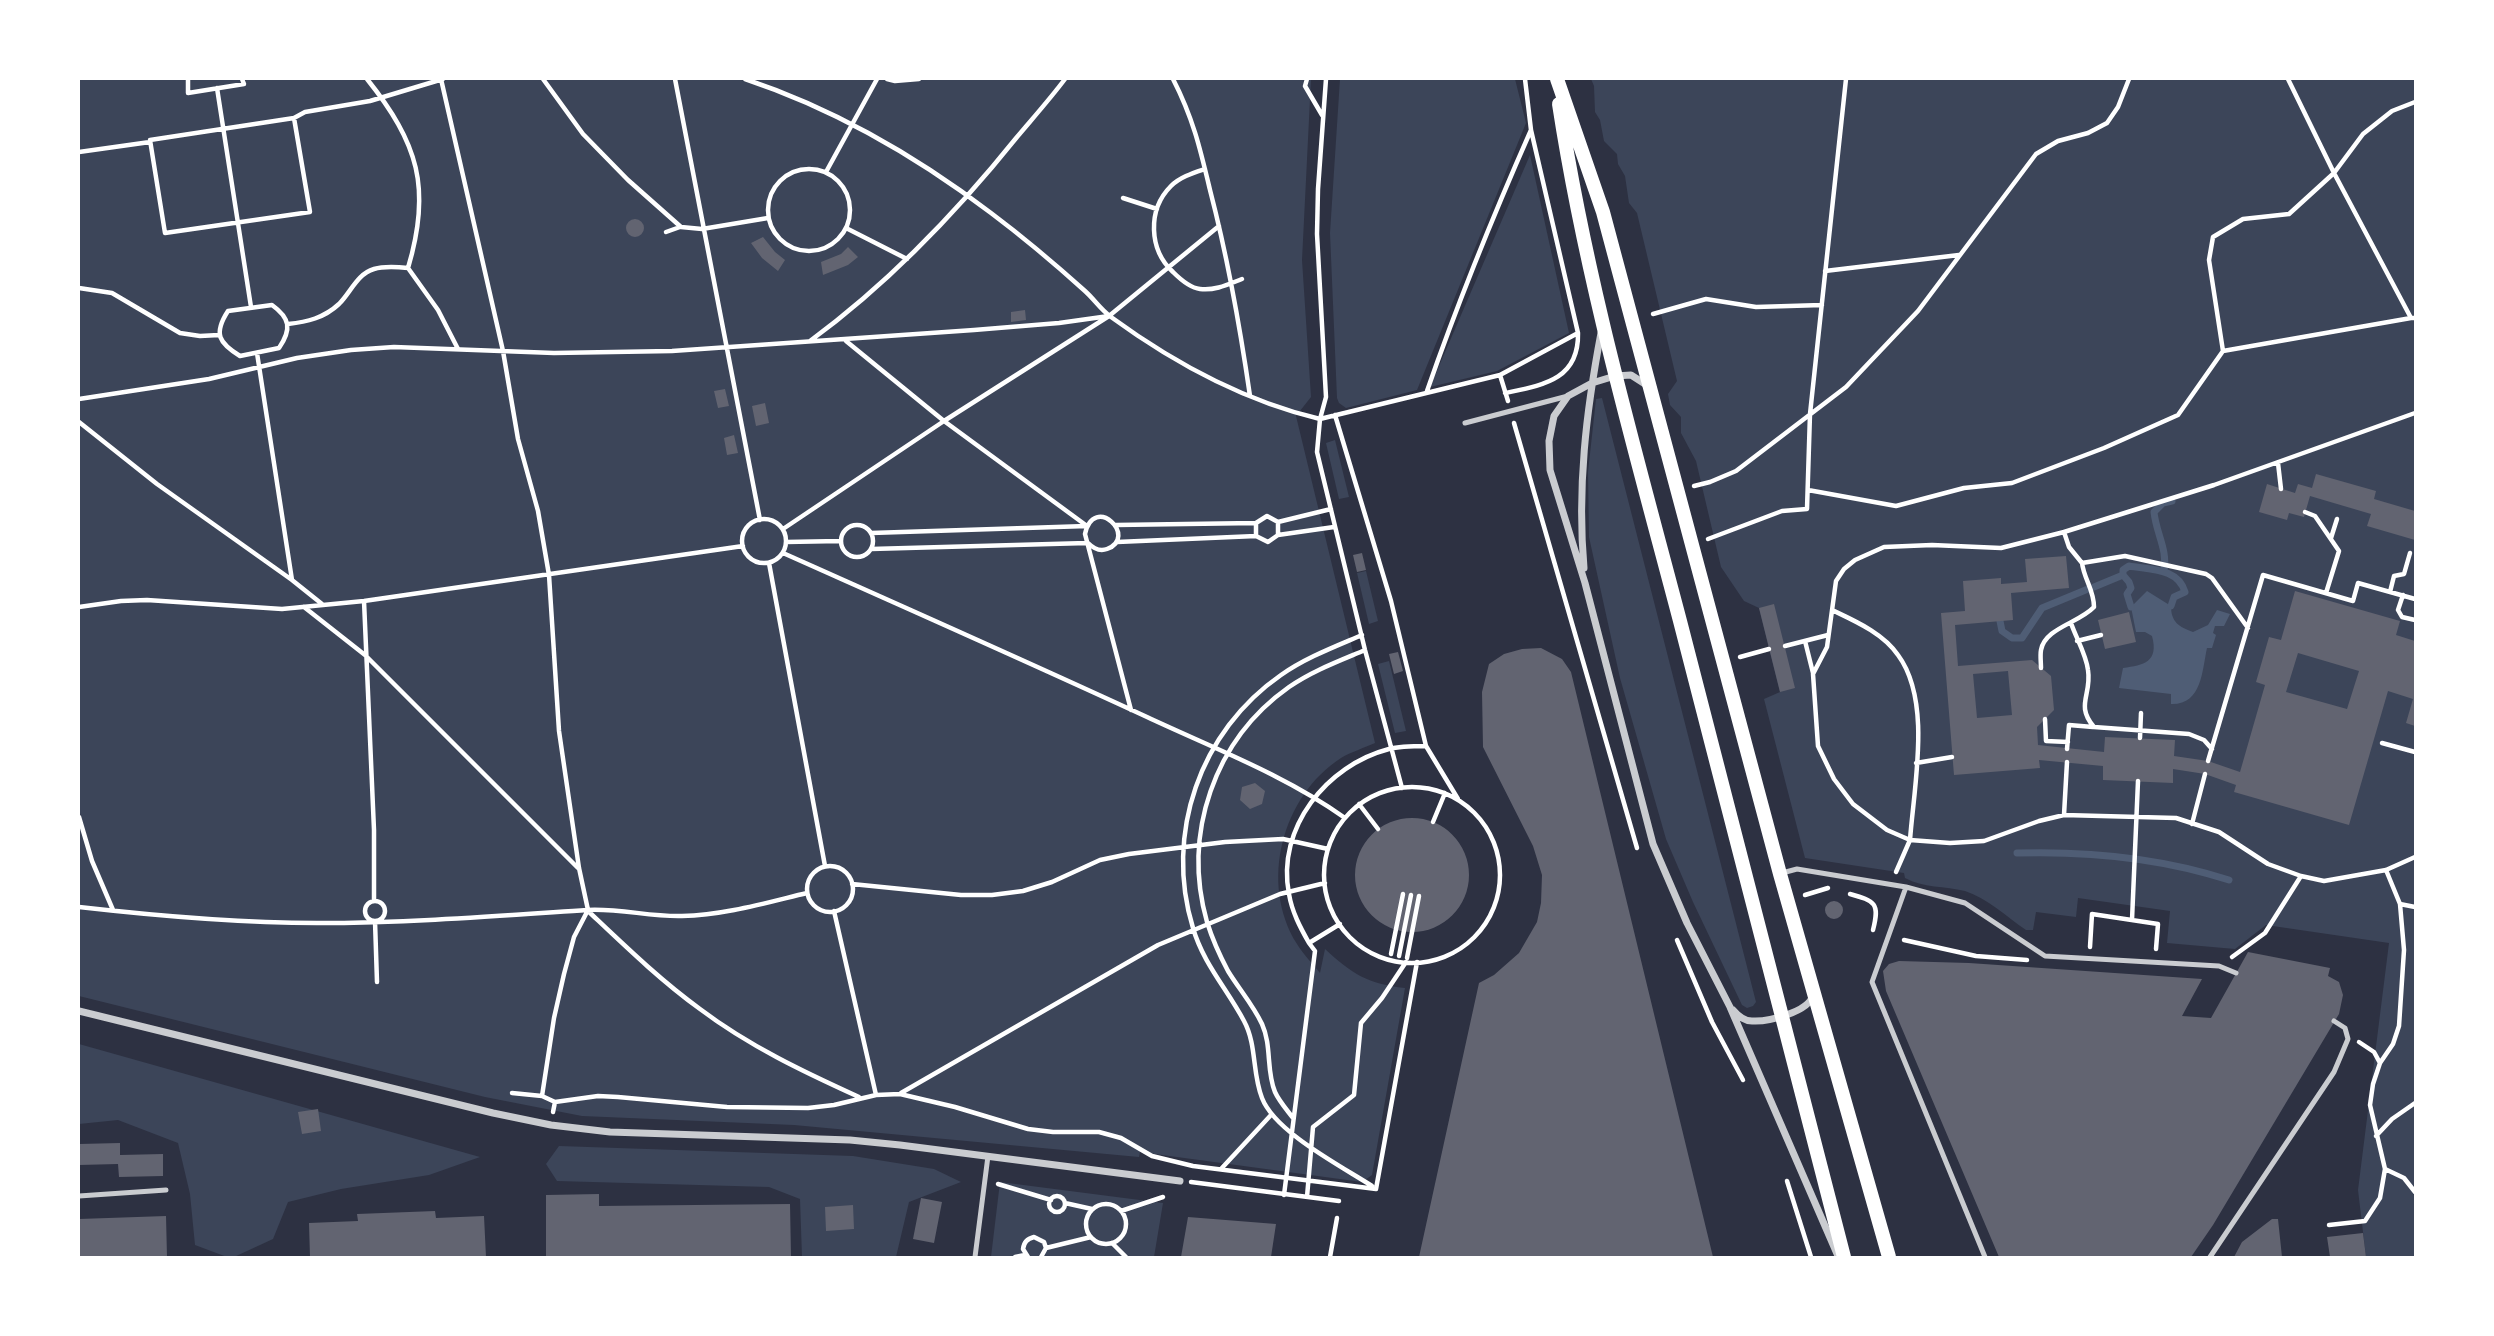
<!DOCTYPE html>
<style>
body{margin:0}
#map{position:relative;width:2494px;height:1336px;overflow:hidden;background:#2d3142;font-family:"Noto Serif",serif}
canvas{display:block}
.frame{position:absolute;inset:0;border:80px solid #fff;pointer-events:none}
</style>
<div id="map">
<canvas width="2494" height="1336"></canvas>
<div class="frame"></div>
</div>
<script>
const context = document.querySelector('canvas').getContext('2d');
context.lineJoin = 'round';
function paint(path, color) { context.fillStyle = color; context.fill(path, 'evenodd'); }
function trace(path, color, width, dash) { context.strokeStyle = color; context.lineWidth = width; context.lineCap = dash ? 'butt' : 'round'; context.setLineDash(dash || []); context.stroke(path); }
const green = new Path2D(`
 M79,79H1311L1302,260L1311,397L1296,416L1375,743C1364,748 1351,752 1341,758C1282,796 1259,883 1297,944C1303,954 1313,964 1320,973L1325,949C1352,974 1368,984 1405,988L1372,1175L1362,1182L1140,1152L1139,1157L794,1125L582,1116L485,1097L79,996Z
 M1340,79H1515L1526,123L1417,390L1346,408L1339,403L1337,398L1330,233Z
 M1591,79H2415V1257H2366L2358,1190L2389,943L2266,925L2235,949L2167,943L2170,911L2078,898L2076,917L2036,912L2033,930H2026C2007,917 1987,898 1965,891C1945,886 1923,888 1905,878L1904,873L1805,858L1764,699L1780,692L1759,608L1744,601L1721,567L1696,461L1681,433V417L1670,405L1668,394L1677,381L1637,213L1629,203L1625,176L1618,164L1617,154L1604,141L1600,120L1595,112L1594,86Z
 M1530,155L1569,333L1497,371L1430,387Z
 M1602,398L1756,1002L1753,1006L1747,1008L1742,1005L1693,902L1666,839L1620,678L1589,537L1588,472L1596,399Z
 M1335,440L1349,497L1339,499L1326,443Z
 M1366,571L1378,621L1369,624L1357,573Z
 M1389,661L1406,731L1395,733L1378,664Z
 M79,1044L480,1157L429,1175L341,1189L288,1202L273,1239L234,1257H227L195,1245L190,1194L178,1143L118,1120L79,1124Z
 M559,1146L853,1156L934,1169L961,1182L909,1202L896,1257H802L800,1199L769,1187L557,1181L546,1164Z
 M1000,1182L1163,1203L1154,1257H991Z`);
const water = new Path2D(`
 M2147,591L2171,606C2171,622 2179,627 2193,632L2208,625L2217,610L2230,614L2224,626H2215L2213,633L2216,635L2212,648H2207C2202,671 2202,705 2171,704V694L2119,688L2123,668C2144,665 2159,662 2152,636L2145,632H2136L2131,607Z`);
const stream = new Path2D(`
 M2164,571C2168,550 2156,533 2154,512L2163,503L2172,501
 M2094,587L2123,575
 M2131,607L2127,594L2131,588L2129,582L2123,575V570L2129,566C2151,570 2178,568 2185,592L2174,597L2171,606
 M2000,621L2002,631L2012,638H2022L2042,608L2088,589
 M2017,853C2089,851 2161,858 2229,880`);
const building = new Path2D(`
 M626 228a9 9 0 1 1 18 0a9 9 0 1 1-18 0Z
 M763,237L775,252L785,260L778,271L762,258L751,243Z
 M848,247L858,257L848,265L823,275L821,262L841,254Z
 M1025,310L1026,320L1011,322V312Z
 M725,389L729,406L718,408L714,391Z
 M765,403L769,423L756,426L752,406Z
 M734,435L738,453L727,455L724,438Z
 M2316,474L2376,491L2374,499L2415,511V540L2367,526L2371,514L2310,496L2304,517L2289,513L2287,520L2259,512L2267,484L2295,493L2298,484L2312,488Z
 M1362,553L1366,570L1357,572L1353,555Z
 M2066,556L2069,588L2011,593L2013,620L1955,625L1958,666L2032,660L2051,676L2054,710L2037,727L2038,745L2104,752L2105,737L2175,740L2174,756L2208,761L2240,772L2265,685L2256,682L2269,637L2281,640L2295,591L2400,621L2396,635L2415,641V726L2406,723L2413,699L2388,691L2349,825L2234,792L2236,785L2205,774L2173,769V783L2103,780V766L2039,760L2040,768L1954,775L1941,613L1965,611L1963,581L2001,578V584L2027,582L2025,559ZM2298,653L2359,671L2347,709L2286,692ZM2008,671L2012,715L1977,718L1973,674Z
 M1774,604L1795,688L1780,692L1759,608Z
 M2129,612L2136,642L2105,649L2098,620Z
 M1541,648L1562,659L1571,672L1713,1257H1419L1479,983L1494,975L1519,953L1537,922L1541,903L1542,875L1533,846L1483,747L1482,692L1489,664L1504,654L1522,649Z
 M1398,652L1403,671L1394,674L1389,654Z
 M1255,783L1265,791L1262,804L1250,809L1240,800L1242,787Z
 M1355 875a57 57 0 1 1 114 0a57 57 0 1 1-114 0Z
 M1825 910a9 9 0 1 1 18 0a9 9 0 1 1-18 0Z
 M2248,952L2330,968L2328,976L2339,982L2343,995L2339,1014L2213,1225L2191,1257H1999L1886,991L1883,971L1889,964L1899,961L1969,963L2202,979L2182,1016L2211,1018Z
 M318,1109L321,1131L302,1134L298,1112Z
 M120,1143V1155L163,1154V1176L119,1177L118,1164L79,1165V1144Z
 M599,1194V1206L790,1204L791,1257H546V1195Z
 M921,1198L942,1202L934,1243L913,1239Z
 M853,1205L854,1229L826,1231L825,1207Z
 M435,1211L436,1218L484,1216L486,1257H310L309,1223L358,1221L357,1214Z
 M166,1216L167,1257H79V1219Z
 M1188,1217L1276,1224L1271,1257H1181Z
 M2272,1219H2278L2282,1257H2234L2242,1242Z
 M2363,1233L2366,1257H2330L2327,1237Z`);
const path = new Path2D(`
 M188,79V93L244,84L242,79
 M367,79C418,143 432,188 408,268L438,310L458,349
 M441,79L503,351L518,439L538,511L549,575L559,731L579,868L588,910L574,937L564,974L554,1018L542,1096
 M543,79L583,134L628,180L681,227L702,229L768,218
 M675,79L760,520
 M745,79C835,109 916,156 991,213C1023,237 1055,264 1085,291C1094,299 1101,310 1111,317C1174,363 1244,401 1320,419L1500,375L1578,333
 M887,79L895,81L919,79
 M1173,79C1193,118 1200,148 1210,190C1228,259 1240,327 1250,396
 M1307,79L1305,86L1322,115
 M1326,79L1318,189L1317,234L1326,397L1320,419L1317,452L1365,650L1402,788
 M2288,79L2334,173L2411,318H2415
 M217,88L251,307
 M294,118L310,212L165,233L150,140Z
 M294,118L305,112L370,101L443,79
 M79,152L150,142
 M768 210a41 41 0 1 1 82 0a41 41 0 1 1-82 0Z
 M1205,169C1193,173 1180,177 1171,186C1147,210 1149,250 1173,272C1180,279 1191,288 1200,289C1215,291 1229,284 1242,279
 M826,172L877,79
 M1123,198L1157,209
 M846,228L907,259
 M666,232L680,227
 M1825,271L1959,255
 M79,288L112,293L180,333L200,336L219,335
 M272,305C290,318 292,329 279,348L240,356C219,343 213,334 228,311Z
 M1653,314L1706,299L1756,307L1822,305
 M1109,316L1219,226
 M288,324C307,322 324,318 339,304C351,292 357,274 374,269C384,266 398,267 408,268
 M810,341C889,283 956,213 1017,137C1033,118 1050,99 1065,79
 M846,341L944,421L1087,526
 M2223,351L2411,318
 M257,353L292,580
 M1500,375L1508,401
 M1427,391C1458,302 1493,216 1531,130
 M1505,393C1543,385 1579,380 1578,333L1531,130L1525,79
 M79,399L209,379L297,358L351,350L394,347L554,353L672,351L974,330L1059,323L1109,316L944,421L783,529
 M1335,415L1391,601L1426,746L1458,799
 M79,422L157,484L292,580L322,604
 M1514,423L1637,848
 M2278,463L2281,489
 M1694,486L1710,482L1736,471L1846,387L1918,311L2036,154L2058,141L2088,133L2107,123L2118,107L2129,79
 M1808,490L1896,506L1964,488L2012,483L2104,448L2178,415L2223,351L2209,260L2213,237L2243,219L2289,214L2334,173L2363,134L2392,111L2415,102
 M2305,512L2315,516L2339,551L2326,593
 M742 541a22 22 0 1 1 44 0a22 22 0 1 1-44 0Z
 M1278,522L1331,509
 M1256,523L1267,516L1278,522
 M1256,524V536L1268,542L1278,535V522
 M841 541a16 16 0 1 1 32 0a16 16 0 1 1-32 0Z
 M1116,525L1256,523
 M2064,532L2069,547L2082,563
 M871,533L1087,526
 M1278,535L1334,527
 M2331,538L2337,519
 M1708,539L1782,511L1807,509L1810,414L1846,79
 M786,542L840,541
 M1117,542L1256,536
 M1088,543C1093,548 1099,552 1107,549C1139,537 1094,493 1085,534L1131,710
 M871,549L1087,543
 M783,553C904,607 1026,661 1147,717C1213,748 1285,775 1345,818
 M769,563L825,866
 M2390,592L2394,576L2404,574L2410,553
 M2403,595L2398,610L2402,617L2415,620
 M364,601L374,830V901
 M79,607L121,601L147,600L282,609L364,601L743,546
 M304,607L365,655L578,868
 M1832,610C1855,621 1883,633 1898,655C1932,701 1914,785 1910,840L1887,830L1853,804L1834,779L1818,746L1813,674L1827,647L1836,581L1844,569L1855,560L1884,547L1932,545L2001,548L2064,532L2214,485L2415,413
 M2071,623C2076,638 2086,654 2088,670C2092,695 2075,705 2094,727L2189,734L2204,740L2212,749
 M1362,635C1334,647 1305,658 1281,675C1200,731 1164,834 1193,928C1203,963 1227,989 1244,1021C1257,1045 1252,1073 1262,1098C1275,1132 1341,1166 1372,1186
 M1805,641L1813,673
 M2077,641L2101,635
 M1785,646L1828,635
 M1740,657L1769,649
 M2041,668C2041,663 2040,655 2041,650C2045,628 2079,623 2094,607C2094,590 2084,579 2082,563L2125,556L2206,574L2212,578L2248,628
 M2045,719L2046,741L2068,742
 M2140,738L2141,713
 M2382,743L2415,752
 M2067,749L2069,725L2093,727
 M2208,761L2263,575L2353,601L2358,583L2415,599
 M1916,763L1952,757
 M1324 875a88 88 0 1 1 176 0a88 88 0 1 1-176 0Z
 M1359,804L1378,829
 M2064,815L2067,762
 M79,817L92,861L113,910
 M1433,822L1445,793
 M2192,824L2205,774
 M807 889a23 23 0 1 1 46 0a23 23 0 1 1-46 0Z
 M1896,872L1910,840L1950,843L1984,841L2039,821L2064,815L2176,818L2219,832L2268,864L2301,876L2324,881L2386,870L2415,857
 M852,884L961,895H992L1023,891L1052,882L1100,860L1129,854L1225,842L1283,839L1328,849
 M1850,894C1875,901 1880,903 1873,930
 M1805,895L1828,888
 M365 911a10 10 0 1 1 20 0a10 10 0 1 1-20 0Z
 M2400,904L2415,907
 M79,907C158,916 237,923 317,923C407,923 497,916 587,910C619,908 650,917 682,916C724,915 765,903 807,893
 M588,911C624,945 660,980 700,1009C749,1046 804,1072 859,1097
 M834,911L876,1095
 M2132,920L2138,781
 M375,921L377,982
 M1677,940L1712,1022L1743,1080
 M1904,940L1976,956L2027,960
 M1309,943C1300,927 1292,912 1289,894C1276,828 1327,765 1389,749C1400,746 1414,746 1426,746
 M2090,947L2092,914L2158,924L2156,949
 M1391,954L1403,894
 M1399,956L1411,895
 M2232,957L2265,933L2301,876
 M1407,958L1419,896
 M2359,1042L2374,1052L2380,1063
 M512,1093L542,1096L555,1102L553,1112
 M901,1093L1158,945L1280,894L1325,883
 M555,1102L598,1096L618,1097L727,1107L808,1108L834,1105L876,1095L900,1094L955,1107L1028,1129L1053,1132H1099L1121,1138L1152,1156L1193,1166L1376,1189
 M1293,1118C1287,1110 1279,1101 1275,1092C1266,1071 1272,1046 1262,1024C1253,1005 1239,989 1228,971C1220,956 1212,938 1207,922C1182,834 1214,740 1289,687C1312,671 1339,661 1365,650
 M2376,1136L2392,1119L2415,1103
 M1221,1169L1271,1115
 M2385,1169L2404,1178L2415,1192
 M1787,1181L1811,1257
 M1191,1182L1339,1201
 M998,1184L1051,1200
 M1376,1189L1417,962
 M1284,1195L1315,951L1309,943L1340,924
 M1049 1204a8 8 0 1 1 16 0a8 8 0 1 1-16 0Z
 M1307,1197L1313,1127L1354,1095L1361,1023L1382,998L1406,962
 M1065,1203L1092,1209
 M1086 1224a20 20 0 1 1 40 0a20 20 0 1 1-40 0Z
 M1121,1211L1163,1197
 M2329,1225L2365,1221L2380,1198L2385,1169L2370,1105L2373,1084L2380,1063L2393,1044L2399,1026L2404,950L2400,904L2386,870
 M1112,1243L1126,1257
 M1046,1248L1091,1237
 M1015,1257L1025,1255
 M1028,1257L1023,1249C1024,1242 1027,1239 1034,1237L1044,1242L1046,1248L1041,1257
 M1330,1257L1337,1218`);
const service = new Path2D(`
 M1465,423L1568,396
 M1782,873L1797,869L1906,887
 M79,1196L166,1190
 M975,1257L988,1156
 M1985,1257L1872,982L1906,887L1965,903L2045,956L2219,966L2236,973
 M2210,1257L2334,1072L2348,1039L2345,1028L2334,1021`);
const minor = new Path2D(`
 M1645,384L1631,375L1615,376L1592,383L1568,396L1554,416L1549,441L1550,470L1585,583L1653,844L1687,923L1730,1007L1838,1256
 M1584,568C1577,489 1586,412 1601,333
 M1733,1010C1738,1016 1744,1021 1752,1021C1768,1022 1809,1012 1813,995
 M79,1011L493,1113L551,1125L610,1132L850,1140L900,1145L1180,1181`);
const secondary = new Path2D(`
 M1557,79L1603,212L1780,874L1889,1257
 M1559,104C1586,280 1635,450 1680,621C1736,833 1791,1045 1844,1257`);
paint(green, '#3c4559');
paint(water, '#4f5d75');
trace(stream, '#4f5d75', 7);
paint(building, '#626471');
trace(path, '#fff', 4.5);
trace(service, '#caccd0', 5);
trace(minor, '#caccd0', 7);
trace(secondary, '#fff', 14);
</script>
